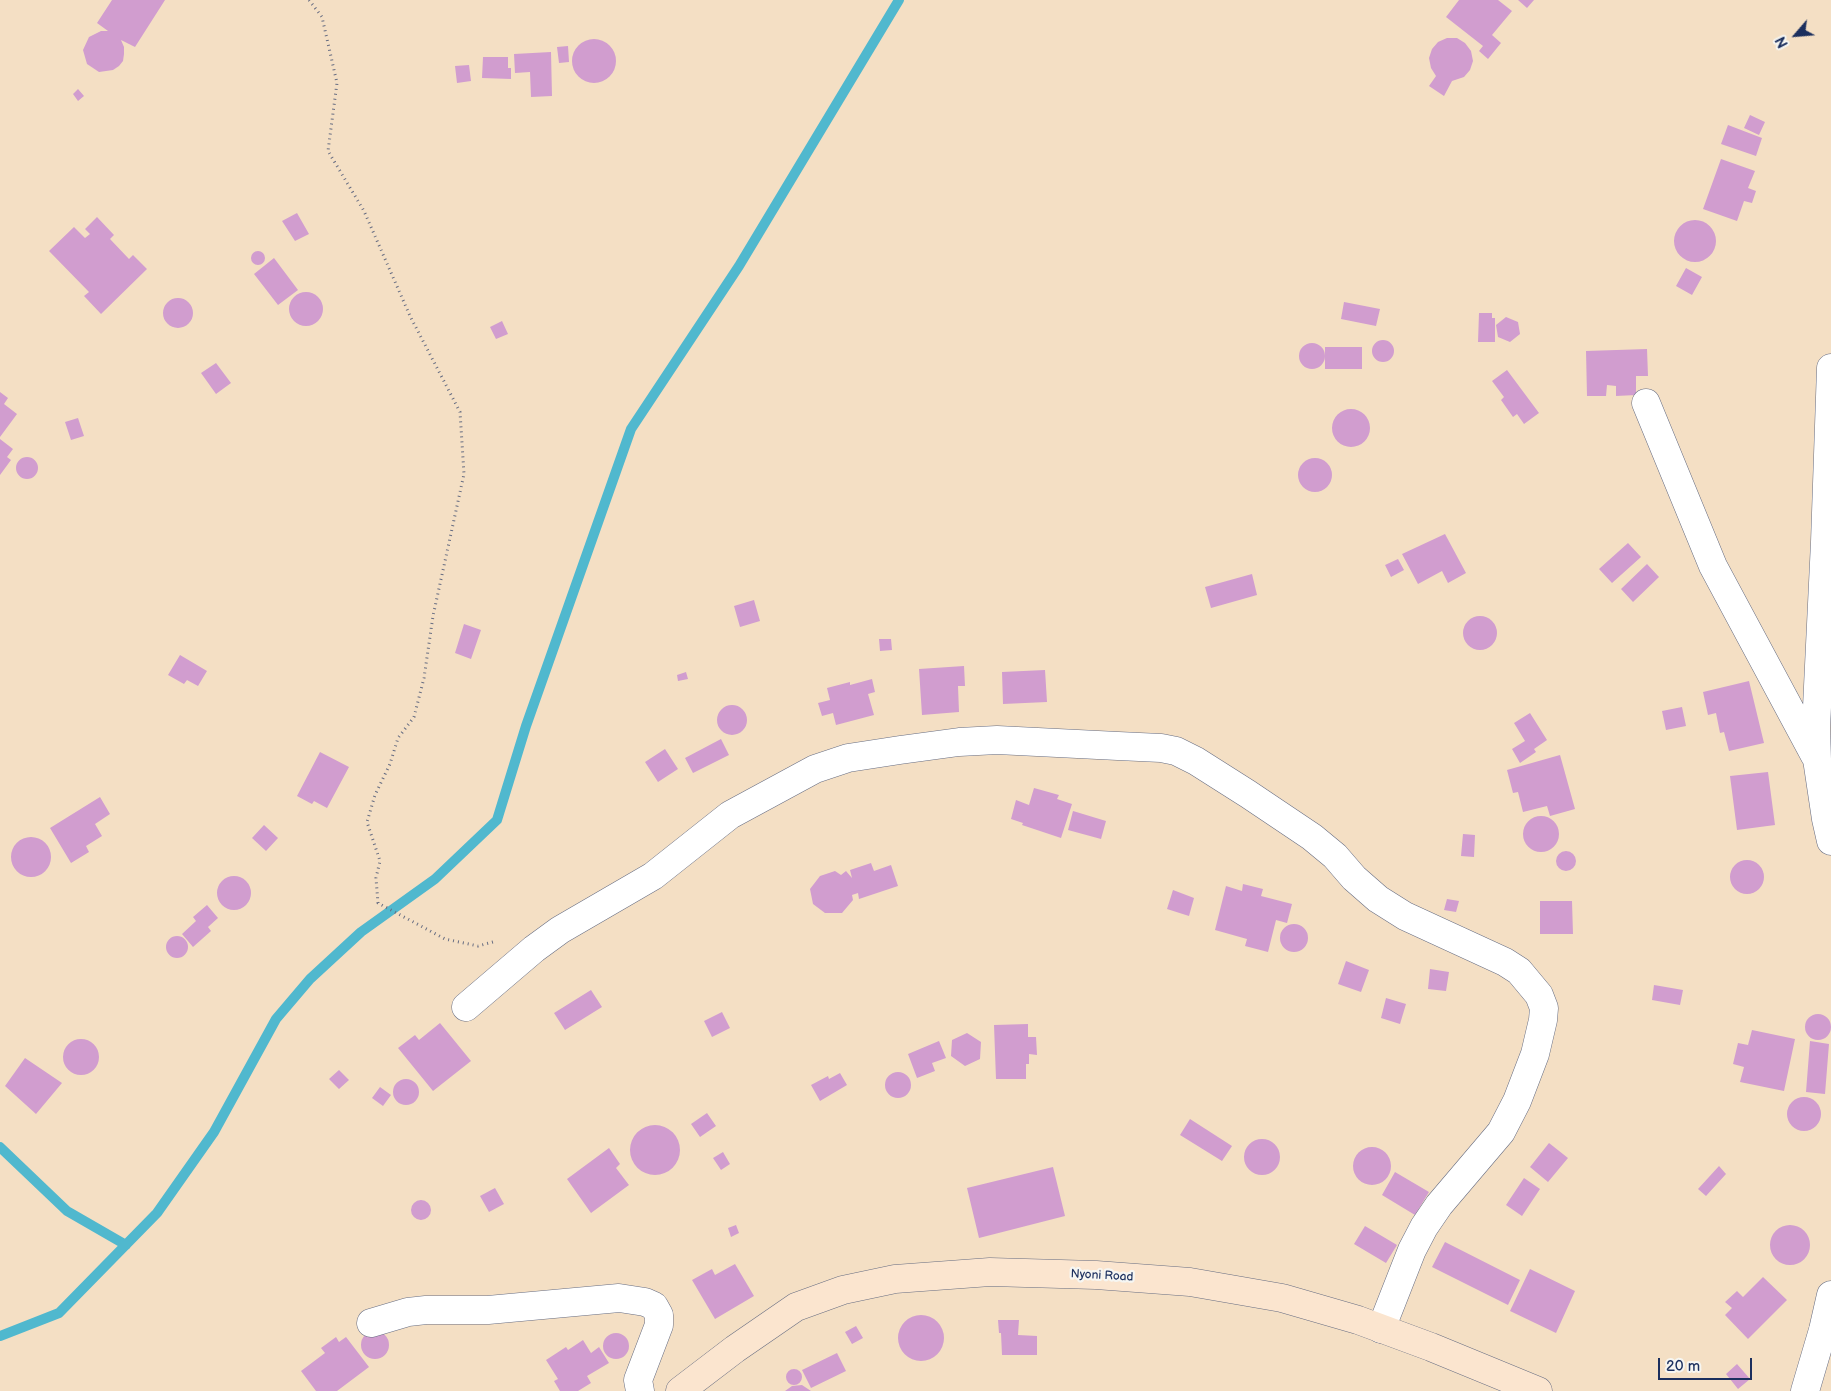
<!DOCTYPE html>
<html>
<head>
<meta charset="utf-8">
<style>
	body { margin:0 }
	#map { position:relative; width:1831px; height:1391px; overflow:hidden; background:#f4dfc4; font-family:"Balsamiq Sans",sans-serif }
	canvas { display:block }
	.north { position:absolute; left:1771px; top:10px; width:50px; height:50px; -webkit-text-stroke:4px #f6f6f2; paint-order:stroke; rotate:243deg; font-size:14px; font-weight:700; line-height:20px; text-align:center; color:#1b2f5e }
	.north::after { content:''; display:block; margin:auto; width:18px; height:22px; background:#1b2f5e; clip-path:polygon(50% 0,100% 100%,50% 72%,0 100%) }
	.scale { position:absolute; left:1658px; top:1358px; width:94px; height:22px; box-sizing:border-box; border:2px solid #1b2f5e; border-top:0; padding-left:6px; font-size:15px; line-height:18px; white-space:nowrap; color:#1b2f5e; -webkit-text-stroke:4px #f6f6f2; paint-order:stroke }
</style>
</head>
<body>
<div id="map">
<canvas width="1831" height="1391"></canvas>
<div class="north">N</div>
<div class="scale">20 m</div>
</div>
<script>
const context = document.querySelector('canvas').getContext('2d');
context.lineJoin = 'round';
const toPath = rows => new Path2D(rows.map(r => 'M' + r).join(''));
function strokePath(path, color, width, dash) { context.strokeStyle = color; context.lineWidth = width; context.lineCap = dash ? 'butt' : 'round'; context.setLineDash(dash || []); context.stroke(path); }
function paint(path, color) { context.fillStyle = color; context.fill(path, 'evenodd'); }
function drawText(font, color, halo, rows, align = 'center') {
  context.font = font + ' "Balsamiq Sans",sans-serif'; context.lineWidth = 4.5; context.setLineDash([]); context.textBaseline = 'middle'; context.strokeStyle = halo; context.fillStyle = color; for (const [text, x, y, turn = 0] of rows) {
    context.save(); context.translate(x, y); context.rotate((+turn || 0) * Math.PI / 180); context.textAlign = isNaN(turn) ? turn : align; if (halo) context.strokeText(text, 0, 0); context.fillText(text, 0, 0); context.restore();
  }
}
strokePath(toPath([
	[0,1147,67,1211,126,1245],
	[0,1336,59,1313,157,1213,214,1132,276,1019,310,979,361,932,435,879,497,820,526,726,631,429,739,266,899,0]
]), '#50b8ce', 10);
paint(toPath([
	[112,0,165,0,135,47,121,40,124,47,124,54,123,61,119,66,113,70,99,72,87,64,83,50,89,37,101,31,108,31,97,23],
	[1459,0,1498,0,1512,11,1492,35,1501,43,1488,59,1479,51,1483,46,1446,17],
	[1518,0,1534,0,1527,8],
	[1447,38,1457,38,1465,43,1471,51,1473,61,1470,70,1464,77,1452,81,1444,96,1429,86,1436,76,1431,68,1429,58,1432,49,1438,42],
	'572 61a22 22 0 1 1 44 0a22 22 0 1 1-44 0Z',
	[568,46,569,62,559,63,557,47],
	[551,52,552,96,531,97,530,72,515,73,514,54],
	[483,57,508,57,508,68,511,68,511,79,482,78],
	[469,65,471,81,457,83,455,66],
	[78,89,84,96,78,101,73,94],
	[1750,115,1765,122,1759,135,1744,128],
	[1728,125,1762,138,1756,156,1721,144],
	[1721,159,1755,171,1748,188,1756,191,1752,203,1744,201,1737,221,1703,209],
	[297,213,309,234,295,241,282,221],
	[97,217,114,235,110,239,129,259,133,255,147,269,101,314,84,296,89,292,49,251,74,227,85,238,90,234,85,229],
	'1674 241a21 21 0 1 1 42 0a21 21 0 1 1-42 0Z',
	'251 258a7 7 0 1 1 14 0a7 7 0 1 1-14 0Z',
	[274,258,298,290,278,305,254,274],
	[1686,268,1702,277,1692,295,1676,286],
	'289 309a17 17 0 1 1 34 0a17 17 0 1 1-34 0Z',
	'163 313a15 15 0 1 1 30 0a15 15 0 1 1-30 0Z',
	[1344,302,1380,309,1376,326,1341,319],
	[1479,313,1492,313,1492,318,1495,318,1495,342,1478,342],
	[1506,317,1518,322,1520,334,1510,342,1498,337,1496,325],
	[502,321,508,334,496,339,490,327],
	'1372 351a11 11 0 1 1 22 0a11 11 0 1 1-22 0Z',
	'1299 356a13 13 0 1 1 26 0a13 13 0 1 1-26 0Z',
	[1325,347,1362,347,1362,369,1325,369],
	[1647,349,1648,376,1636,376,1636,395,1616,396,1616,386,1607,385,1606,396,1587,396,1586,351],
	[216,363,231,383,216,394,201,373],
	[1507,370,1539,413,1524,424,1517,414,1513,417,1501,400,1504,397,1492,381],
	[0,392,8,398,4,404,17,414,0,437],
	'1332 428a19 19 0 1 1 38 0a19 19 0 1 1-38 0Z',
	[78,418,84,436,71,440,65,422],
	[0,439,13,449,7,457,11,460,0,475],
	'16 468a11 11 0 1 1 22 0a11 11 0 1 1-22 0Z',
	'1298 475a17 17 0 1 1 34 0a17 17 0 1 1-34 0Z',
	[1445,534,1466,573,1448,583,1442,571,1418,584,1402,554],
	[1628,543,1641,557,1612,583,1599,569],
	[1398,559,1404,570,1391,577,1385,565],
	[1647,564,1659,577,1633,602,1621,589],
	[1252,574,1257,595,1211,608,1205,587],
	[754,600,760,621,740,627,734,606],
	'1463 633a17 17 0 1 1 34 0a17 17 0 1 1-34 0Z',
	[464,624,481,630,471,659,455,653],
	[879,639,891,639,892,650,880,651],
	[180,655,207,671,198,686,187,680,184,684,168,675],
	[964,666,965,686,958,686,959,712,922,715,919,669],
	[1045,670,1047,702,1003,704,1002,672],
	[686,672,688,679,678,681,677,675],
	[872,679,875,692,868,694,874,715,836,725,833,713,822,716,818,703,830,700,827,688,850,682,850,685],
	[1749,681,1764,743,1729,751,1724,732,1720,733,1716,713,1708,715,1703,692],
	'717 720a15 15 0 1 1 30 0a15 15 0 1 1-30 0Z',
	[1682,707,1686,726,1666,730,1662,711],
	[1530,713,1547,740,1534,749,1536,752,1520,763,1512,749,1525,741,1514,723],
	[721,739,729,755,693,773,685,758],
	[665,749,678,769,658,782,645,762],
	[320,752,349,767,327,808,314,801,312,804,297,796],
	[1560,755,1575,809,1550,816,1547,806,1523,812,1518,792,1513,793,1507,770],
	[1768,772,1775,825,1737,830,1730,776],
	[1034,788,1059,795,1057,799,1072,804,1061,838,1022,825,1023,823,1011,819,1016,800,1029,805],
	[100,797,110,814,95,824,102,836,86,846,89,852,71,863,50,828],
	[1073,811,1106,821,1101,839,1068,830],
	'1523 834a18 18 0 1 1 36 0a18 18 0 1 1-36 0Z',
	[264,825,278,838,266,851,252,838],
	[1463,834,1475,835,1474,857,1461,856],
	'11 857a20 20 0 1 1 40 0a20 20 0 1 1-40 0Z',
	'1556 861a10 10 0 1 1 20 0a10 10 0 1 1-20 0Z',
	'1730 877a17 17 0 1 1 34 0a17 17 0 1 1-34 0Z',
	[871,863,874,871,891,865,898,886,859,899,858,893,852,895,853,900,842,913,825,913,813,904,810,889,820,876,835,871,841,875,846,871,852,878,850,870],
	'217 893a17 17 0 1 1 34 0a17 17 0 1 1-34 0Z',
	[1243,884,1263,889,1261,896,1292,904,1287,923,1276,920,1268,952,1245,946,1247,939,1215,930,1226,886,1242,891],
	[1173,890,1194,898,1189,916,1167,909],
	[1447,899,1459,901,1456,912,1444,910],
	[1540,901,1572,901,1573,934,1540,934],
	[207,905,218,918,208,927,211,931,193,947,182,934,196,921,193,917],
	'1280 938a14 14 0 1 1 28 0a14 14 0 1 1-28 0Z',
	'166 947a11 11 0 1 1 22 0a11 11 0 1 1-22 0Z',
	[1346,961,1369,970,1361,992,1338,984],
	[1430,969,1449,972,1446,991,1428,989],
	[1654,985,1683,990,1680,1005,1652,1000],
	[591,990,602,1007,565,1030,554,1013],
	[1386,998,1406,1004,1400,1024,1381,1018],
	[722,1012,730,1028,712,1037,704,1021],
	'1805 1027a13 13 0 1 1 26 0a13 13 0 1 1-26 0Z',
	[440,1023,471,1061,433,1091,398,1048,415,1035,419,1040],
	[1028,1024,1028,1037,1036,1037,1037,1055,1029,1054,1029,1064,1026,1064,1026,1079,996,1079,994,1025],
	[1752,1030,1795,1039,1784,1091,1740,1082,1744,1067,1733,1064,1738,1043,1748,1045],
	[967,1033,981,1042,980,1059,965,1066,951,1056,952,1040],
	'63 1057a18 18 0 1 1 36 0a18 18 0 1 1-36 0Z',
	[939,1041,946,1058,932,1063,935,1071,917,1078,908,1054],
	[1810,1041,1829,1044,1825,1094,1806,1092],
	[25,1058,62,1083,36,1114,5,1086],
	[339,1070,349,1080,339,1089,329,1079],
	'885 1085a13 13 0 1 1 26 0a13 13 0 1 1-26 0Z',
	[840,1073,847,1085,820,1101,811,1085,828,1076,829,1079],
	'393 1092a13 13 0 1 1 26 0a13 13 0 1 1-26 0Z',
	[380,1087,391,1095,383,1106,372,1098],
	'1787 1114a17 17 0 1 1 34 0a17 17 0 1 1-34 0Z',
	[707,1113,716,1126,700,1137,691,1124],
	[1190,1119,1232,1146,1222,1161,1180,1135],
	'630 1150a25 25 0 1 1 50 0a25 25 0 1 1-50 0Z',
	'1244 1157a18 18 0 1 1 36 0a18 18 0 1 1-36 0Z',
	[1549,1143,1568,1158,1548,1182,1530,1167],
	'1353 1166a19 19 0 1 1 38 0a19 19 0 1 1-38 0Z',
	[609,1148,620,1164,616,1168,629,1185,591,1213,567,1179],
	[723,1152,730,1164,721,1170,713,1158],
	[1719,1166,1726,1174,1706,1196,1698,1189],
	[1053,1167,1065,1216,979,1238,967,1188],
	[1395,1172,1429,1192,1415,1215,1382,1195],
	[1524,1178,1540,1189,1522,1216,1506,1205],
	[495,1188,504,1204,489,1212,480,1196],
	'411 1210a10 10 0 1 1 20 0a10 10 0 1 1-20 0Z',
	[736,1225,739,1233,731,1237,728,1228],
	'1770 1245a20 20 0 1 1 40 0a20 20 0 1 1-40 0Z',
	[1365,1226,1397,1245,1386,1263,1354,1244],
	[1445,1242,1520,1280,1508,1305,1432,1267],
	[735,1264,754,1296,715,1319,692,1280,712,1269,715,1275],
	[1530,1269,1575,1291,1556,1333,1510,1311],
	[1763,1277,1787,1300,1748,1339,1725,1315,1732,1308,1725,1302,1737,1291,1743,1297],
	'898 1338a23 23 0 1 1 46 0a23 23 0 1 1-46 0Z',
	[998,1320,1019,1320,1018,1335,1037,1336,1037,1355,1002,1355,1001,1333,999,1333],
	[856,1326,863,1338,852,1344,845,1332],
	'361 1345a14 14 0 1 1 28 0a14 14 0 1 1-28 0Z',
	'603 1346a13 13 0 1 1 26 0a13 13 0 1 1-26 0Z',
	[336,1337,339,1342,346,1337,369,1367,337,1391,316,1391,301,1371,325,1353,321,1348],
	[583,1340,591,1353,599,1347,609,1363,587,1376,591,1383,578,1391,560,1391,554,1381,558,1379,546,1360,566,1347,568,1350],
	[837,1353,846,1371,811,1388,802,1370],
	[1737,1364,1750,1379,1738,1389,1726,1374],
	'786 1377a8 8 0 1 1 16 0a8 8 0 1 1-16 0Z',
	[802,1385,811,1391,785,1391,792,1386]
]), '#d19dcf');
const street = toPath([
	[1831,368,1825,542,1816,728,1817,759,1826,819,1831,841],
	[1646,403,1713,566,1815,756],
	[466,1007,534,949,560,930,653,876,730,815,815,769,848,758,900,750,959,742,997,740,1118,746,1161,748,1176,751,1196,761,1248,794,1312,837,1335,856,1354,878,1378,899,1405,916,1505,962,1519,971,1539,995,1544,1008,1543,1020,1535,1054,1517,1101,1501,1132,1439,1205,1424,1227,1412,1250,1381,1329],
	[371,1323,408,1312,426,1310,488,1310,619,1298,645,1302,654,1306,659,1315,659,1325,638,1380,640,1391],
	[1805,1391,1823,1330,1831,1295]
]);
const secondary = toPath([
	[680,1391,735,1349,796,1307,843,1290,895,1279,990,1272,1096,1275,1190,1282,1282,1298,1358,1320,1431,1347,1538,1391]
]);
strokePath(street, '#676d82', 29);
strokePath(secondary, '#676d82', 29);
strokePath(toPath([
	[309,0,322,17,337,83,328,151,364,211,410,316,460,412,464,474,433,616,424,678,414,717,398,738,390,764,375,795,367,822,380,861,376,878,378,903,445,939,478,946,493,942]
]), '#676d82', 3, [1, 4]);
strokePath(street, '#fff', 28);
strokePath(secondary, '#fbe5cf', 28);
drawText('12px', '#1b2f5e', '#f6f6f2', [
	["Nyoni Road",1102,1276,3]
]);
</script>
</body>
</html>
